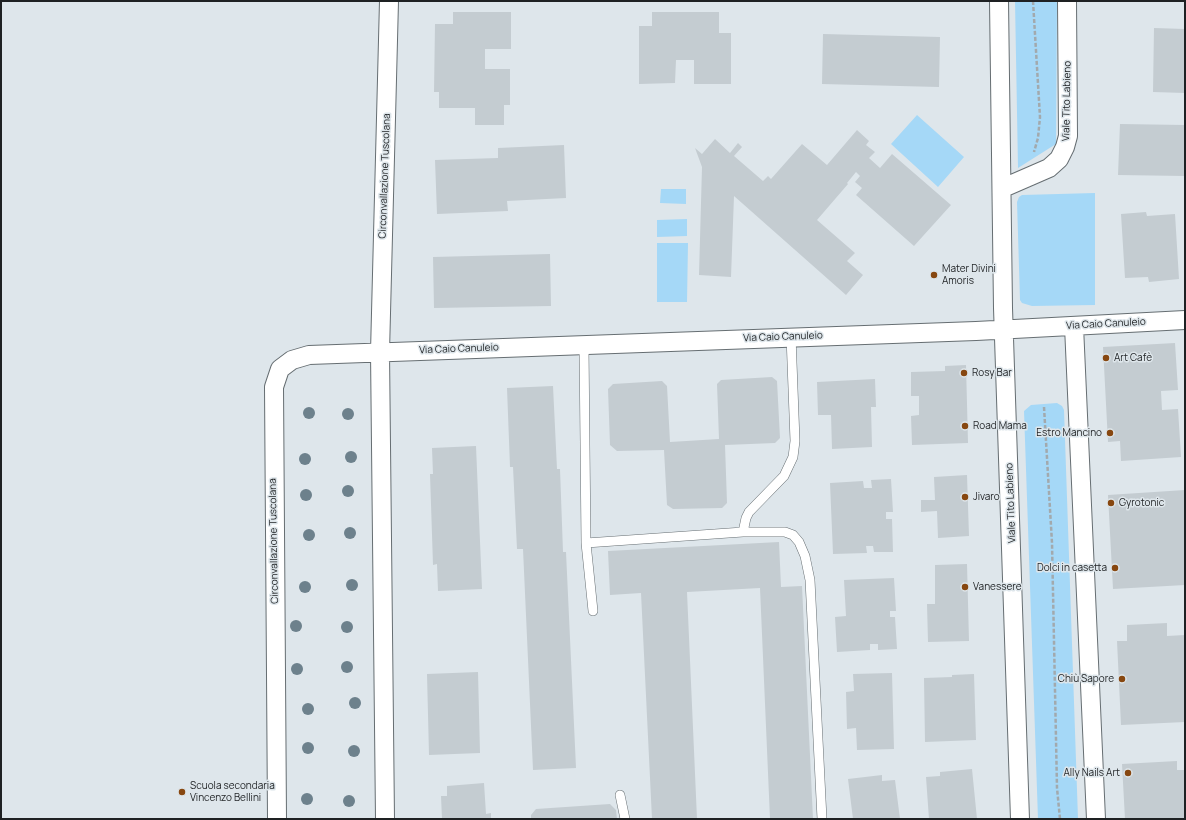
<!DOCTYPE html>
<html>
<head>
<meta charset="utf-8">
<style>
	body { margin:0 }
	#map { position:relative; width:1186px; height:820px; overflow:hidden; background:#dee6eb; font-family:Manrope,sans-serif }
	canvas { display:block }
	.frame { position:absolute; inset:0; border:2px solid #1e2123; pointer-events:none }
</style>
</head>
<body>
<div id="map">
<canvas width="1186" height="820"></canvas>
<div class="frame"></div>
</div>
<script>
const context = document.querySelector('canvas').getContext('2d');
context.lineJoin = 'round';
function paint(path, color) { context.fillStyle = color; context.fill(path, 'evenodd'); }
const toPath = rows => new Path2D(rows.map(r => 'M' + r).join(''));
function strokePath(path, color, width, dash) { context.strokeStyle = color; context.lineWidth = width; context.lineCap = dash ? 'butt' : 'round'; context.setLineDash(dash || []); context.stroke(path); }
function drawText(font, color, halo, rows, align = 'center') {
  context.font = font + ' Manrope,sans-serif'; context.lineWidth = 3; context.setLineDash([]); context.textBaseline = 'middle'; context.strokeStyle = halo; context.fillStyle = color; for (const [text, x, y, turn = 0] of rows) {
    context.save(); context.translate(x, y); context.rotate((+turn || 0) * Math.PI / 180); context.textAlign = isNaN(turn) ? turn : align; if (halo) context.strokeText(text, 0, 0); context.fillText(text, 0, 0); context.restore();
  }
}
paint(toPath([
	[1015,1,1056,1,1057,3,1056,144,1018,168],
	[917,115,964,157,938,187,891,144],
	[661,189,686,189,686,204,660,203],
	[1095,193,1095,305,1032,306,1022,303,1020,300,1017,202,1019,197,1022,195],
	[687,219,687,236,657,237,657,220],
	[657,243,688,243,687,302,657,302],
	[1057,403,1062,406,1064,410,1078,819,1038,819,1024,411,1031,405]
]), '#a5d8f7');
paint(toPath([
	[453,12,511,12,511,49,485,49,485,69,510,69,510,105,504,105,504,125,475,125,475,108,439,108,439,92,434,92,435,24,453,24],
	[652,12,719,12,719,33,731,33,731,84,694,84,694,60,676,60,675,83,639,84,639,26,652,26],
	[1154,28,1185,29,1185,93,1153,92],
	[823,34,940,37,939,87,822,84],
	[1120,124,1185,125,1185,176,1118,175],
	[857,130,869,141,866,145,875,152,869,158,880,168,892,154,951,205,914,246,856,195,862,188,855,182,860,176,856,172,847,183,848,184,817,220,855,253,847,261,863,275,846,295,734,196,731,277,699,275,702,167,695,148,702,154,715,139,730,153,738,143,742,147,734,156,763,181,768,176,771,179,802,144,827,165],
	[564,145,566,198,507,201,508,211,437,214,435,160,498,158,498,148],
	[1146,212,1147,216,1175,214,1179,279,1149,282,1148,277,1125,278,1121,214],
	[550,254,551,306,434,308,433,257],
	[1175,343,1178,390,1161,391,1162,410,1178,409,1181,457,1121,461,1120,441,1108,442,1103,347],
	[966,365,968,443,912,445,911,416,919,415,919,396,911,396,911,372,945,371,945,366],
	[772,377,777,381,780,438,775,443,725,445,727,503,722,508,673,509,667,505,664,450,617,451,610,445,608,389,613,384,662,381,667,386,670,442,719,439,717,384,721,380],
	[875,379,876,407,871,407,872,447,832,449,831,415,818,415,817,382],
	[553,386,557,469,560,469,563,552,566,552,576,768,533,770,523,549,517,549,513,467,510,467,507,388],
	[476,446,482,589,438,591,437,564,433,565,430,474,433,474,432,448],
	[967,475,969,536,938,538,937,511,921,512,921,500,935,500,934,477],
	[891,479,893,512,886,512,886,519,892,519,893,552,874,552,873,546,866,546,867,553,833,554,830,483,863,481,864,488,872,488,871,480],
	[1185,490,1185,585,1113,589,1108,495],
	[779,542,781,587,802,586,813,819,770,819,760,588,687,592,697,819,652,819,641,593,610,595,608,551],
	[967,564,969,641,928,642,927,604,935,604,935,565],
	[894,578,896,611,890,611,890,617,895,617,897,649,878,650,878,644,870,644,870,650,837,652,835,617,846,616,844,580],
	[1167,623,1167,636,1185,635,1185,722,1121,725,1117,641,1127,641,1127,625],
	[478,672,480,753,429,755,427,674],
	[892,673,894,749,857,750,856,728,847,729,846,692,854,691,853,674],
	[974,674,976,740,925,742,924,678,952,677,952,675],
	[1177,761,1177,770,1185,770,1185,819,1125,819,1122,764],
	[972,769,977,819,929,819,926,777,940,776,940,772],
	[882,775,882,781,895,780,900,819,853,819,848,779],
	[484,783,486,814,491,813,491,819,442,819,441,796,447,796,447,786],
	[610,804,616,810,617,819,531,819,531,815,536,809]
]), '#c4ccd1');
const lane = toPath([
	[584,346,586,543,593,611],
	[743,532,785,532,793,535,799,542,805,556,810,580,822,819],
	[586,543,743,532,746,518,749,512,784,476,793,457,795,441,791,336],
	[620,795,625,819]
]);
const street = toPath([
	[999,1,1003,308,1020,819],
	[1003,188,1049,168,1059,159,1065,147,1068,136,1067,1],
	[1074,326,1096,819],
	[277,819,274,387,280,369,292,360,309,355,976,331,1185,320],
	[385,819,380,352,389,1]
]);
strokePath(lane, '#666e72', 10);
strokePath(street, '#666e72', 20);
strokePath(toPath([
	[1033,1,1040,117,1038,138,1034,152],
	[1044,407,1052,543,1057,788,1060,819]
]), '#a2a9ad', 2.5, [4, 2]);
strokePath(lane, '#fff', 9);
strokePath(street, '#fff', 18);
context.fillStyle = '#6d818c';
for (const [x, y] of [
	[309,413],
	[348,414],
	[351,457],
	[305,459],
	[348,491],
	[306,495],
	[350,533],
	[309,535],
	[352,585],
	[305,587],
	[296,626],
	[347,627],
	[347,667],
	[297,669],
	[355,703],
	[308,709],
	[308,748],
	[354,751],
	[307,799],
	[349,801]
]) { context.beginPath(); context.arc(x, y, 6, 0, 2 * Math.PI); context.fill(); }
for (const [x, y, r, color] of [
	[934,275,4,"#874710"],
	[1106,358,4,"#874710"],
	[964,373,4,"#874710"],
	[965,426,4,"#874710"],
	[1110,433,4,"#874710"],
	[965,497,4,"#874710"],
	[1111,503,4,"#874710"],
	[1115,568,4,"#874710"],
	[965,587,4,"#874710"],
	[1122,679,4,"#874710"],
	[1128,773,4,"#874710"],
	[182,792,4,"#874710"]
]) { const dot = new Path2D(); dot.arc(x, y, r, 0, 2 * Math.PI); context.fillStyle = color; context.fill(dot); strokePath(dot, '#dee6eb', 1.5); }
drawText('10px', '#1e2123', '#dee6eb', [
	["Viale Tito Labieno",1067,101,-89],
	["Circonvallazione Tuscolana",385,176,-88],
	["Via Caio Canuleio",1106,324,-3],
	["Via Caio Canuleio",783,337,-2],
	["Via Caio Canuleio",459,349,-2],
	["Viale Tito Labieno",1011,503,-92],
	["Circonvallazione Tuscolana",274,541,-91]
]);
drawText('10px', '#1e2123', '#dee6eb', [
	["Mater Divini",942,269],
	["Amoris",942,281],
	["Art Cafè",1114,358],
	["Rosy Bar",972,373],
	["Road Mama",973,426],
	["Estro Mancino",1102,433,"right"],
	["Jivaro",973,497],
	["Gyrotonic",1119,503],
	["Dolci in casetta",1107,568,"right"],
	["Vanessere",973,587],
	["Chiù Sapore",1114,679,"right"],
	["Ally Nails Art",1120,773,"right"],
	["Scuola secondaria",190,786],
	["Vincenzo Bellini",190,798]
], 'left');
</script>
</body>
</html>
